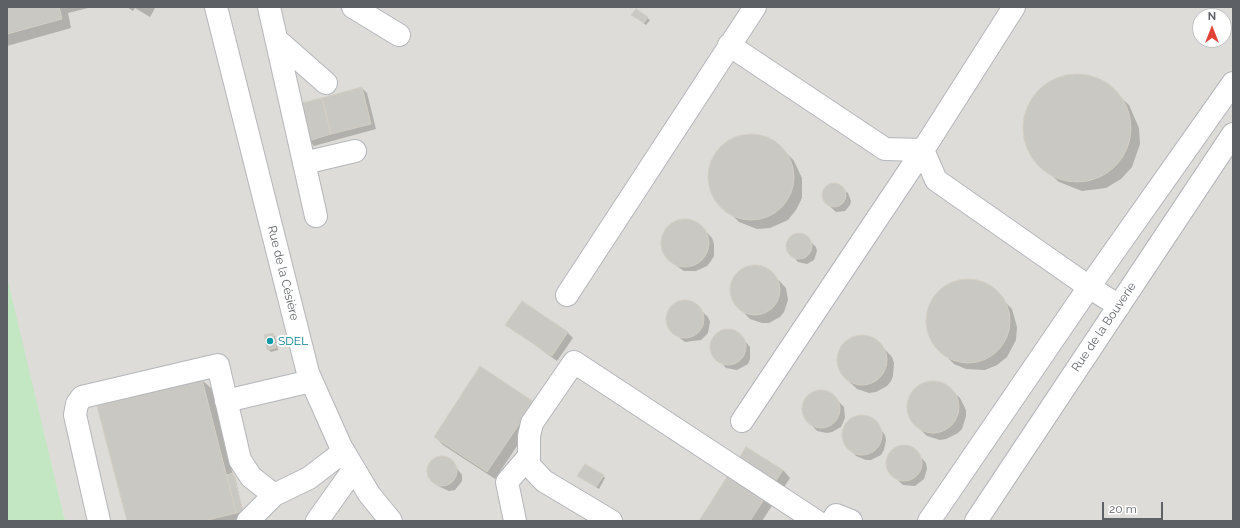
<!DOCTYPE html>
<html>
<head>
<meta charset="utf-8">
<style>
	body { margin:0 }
	#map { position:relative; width:1240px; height:528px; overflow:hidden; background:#efede6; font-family:Raleway,sans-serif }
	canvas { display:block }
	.frame { position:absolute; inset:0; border:8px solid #5d6166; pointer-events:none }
	.north { position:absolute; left:1192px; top:8px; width:40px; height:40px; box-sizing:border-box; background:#fff; border:1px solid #bec0c2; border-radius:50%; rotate:0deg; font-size:11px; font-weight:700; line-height:16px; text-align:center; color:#5d6166 }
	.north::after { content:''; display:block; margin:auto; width:14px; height:18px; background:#e44437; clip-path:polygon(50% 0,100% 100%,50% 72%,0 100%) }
	.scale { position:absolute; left:1102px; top:502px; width:61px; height:18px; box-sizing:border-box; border:2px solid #5d6166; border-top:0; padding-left:5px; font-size:12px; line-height:14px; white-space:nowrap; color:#5d6166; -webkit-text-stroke:3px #fff; paint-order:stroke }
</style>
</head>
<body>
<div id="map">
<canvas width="1240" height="528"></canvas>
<div class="frame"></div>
<div class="north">N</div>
<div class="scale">20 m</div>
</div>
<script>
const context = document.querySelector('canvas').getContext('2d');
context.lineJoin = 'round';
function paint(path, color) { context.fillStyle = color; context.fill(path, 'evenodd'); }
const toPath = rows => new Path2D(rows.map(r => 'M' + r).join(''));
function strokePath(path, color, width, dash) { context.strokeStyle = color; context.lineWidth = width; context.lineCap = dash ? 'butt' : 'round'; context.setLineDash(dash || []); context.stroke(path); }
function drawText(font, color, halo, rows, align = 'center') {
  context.font = font + ' Raleway,sans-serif'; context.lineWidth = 4; context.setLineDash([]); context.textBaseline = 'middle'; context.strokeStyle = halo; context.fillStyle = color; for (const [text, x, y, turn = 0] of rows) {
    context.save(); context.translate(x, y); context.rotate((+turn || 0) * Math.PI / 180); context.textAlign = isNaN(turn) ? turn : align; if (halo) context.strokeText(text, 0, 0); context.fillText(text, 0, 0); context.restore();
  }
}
paint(toPath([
	[7,7,1233,7,1233,521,65,521,34,393,7,400],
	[1200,16,1224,16,1224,40,1200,40]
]), '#dedcd8');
paint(toPath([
	[7,277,65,521,7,521]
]), '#c3e6c3');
paint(toPath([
	[7,7,92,7,68,13,71,28,7,46],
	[127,7,154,7,155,8,150,17,135,8,133,11],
	[635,17,647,18,650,20,646,25],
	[1083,75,1106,84,1129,105,1139,128,1140,144,1132,167,1121,179,1106,188,1082,191,1059,182,1036,161,1028,147,1025,122,1029,106,1044,87,1067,76],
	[362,88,367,93,376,129,314,146,309,140],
	[755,135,774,142,784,150,794,161,802,178,802,198,796,210,788,220,770,228,757,229,739,222,715,198,710,185,709,172,716,154,725,144,743,136],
	[835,184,848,193,851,201,850,205,845,211,836,212,824,201,822,193,827,186],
	[686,219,698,223,712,238,714,244,714,256,711,261,707,266,696,271,684,271,674,264,668,259,663,248,663,236,666,230,675,222],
	[795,235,804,235,816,247,817,251,814,260,807,264,798,262,787,249,788,241],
	[751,266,757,266,769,270,786,288,788,300,784,312,780,317,769,323,762,323,750,319,733,301,731,289,732,283,739,272],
	[966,280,979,281,990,287,1012,309,1017,327,1016,340,1007,357,997,365,985,370,966,369,954,364,932,342,927,323,928,311,933,299,947,286],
	[691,301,708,317,710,322,708,333,701,340,685,342,671,331,667,321,669,311,676,303],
	[507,325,568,333,573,338,557,361],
	[725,330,737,332,750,347,750,359,748,364,737,370,726,368,712,353,711,347,715,336],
	[272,334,275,336,278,350,271,352,268,349],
	[857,337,869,337,875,339,892,357,894,363,893,376,891,381,887,386,876,392,869,393,857,389,844,377,838,365,838,359,841,347,845,343],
	[202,380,212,389,233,475,235,477,245,521,128,521],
	[928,382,934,382,947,386,960,398,966,410,966,416,962,429,958,433,946,439,940,440,927,436,914,423,908,411,908,405,912,393,916,388],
	[816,391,826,391,831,394,844,407,845,418,841,427,832,432,827,433,817,431,804,417,804,402],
	[541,410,495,479,443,445,435,437],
	[857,417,868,418,873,420,885,435,886,440,884,450,881,455,871,460,866,460,856,456,844,442,843,437,845,426],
	[902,446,913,448,926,463,927,469,924,479,915,486,903,485,889,472,887,466,888,455,897,448],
	[441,457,450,459,462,475,462,481,455,490,449,491,438,486,432,481,428,471,432,460],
	[783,470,790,478,762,521,700,521],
	[603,476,605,478,599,489,581,478]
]), '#0003');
const building = toPath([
	[7,7,59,7,62,19,7,34,7,7],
	[636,9,648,17,644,23,631,15,636,9],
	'1023 128a54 54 0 1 1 108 0a54 54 0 1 1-108 0Z',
	[362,87,371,124,331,134,322,98,362,87],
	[322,98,331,134,308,141,298,104,322,98],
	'708 177a43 43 0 1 1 86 0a43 43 0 1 1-86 0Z',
	'822 195a12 12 0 1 1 24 0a12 12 0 1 1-24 0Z',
	'661 243a24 24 0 1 1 48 0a24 24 0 1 1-48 0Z',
	'786 246a13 13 0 1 1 26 0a13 13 0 1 1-26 0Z',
	'730 290a25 25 0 1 1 50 0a25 25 0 1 1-50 0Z',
	'926 321a42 42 0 1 1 84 0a42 42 0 1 1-84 0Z',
	'666 319a19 19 0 1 1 38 0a19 19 0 1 1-38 0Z',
	[522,301,568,332,552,356,505,325,522,301],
	'710 347a18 18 0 1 1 36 0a18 18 0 1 1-36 0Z',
	[273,333,276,348,267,350,264,335,273,333],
	'837 360a25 25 0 1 1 50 0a25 25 0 1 1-50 0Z',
	[480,366,534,402,487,472,434,437,480,366],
	[202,379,236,513,204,521,127,521,97,406,202,379],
	'907 407a26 26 0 1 1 52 0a26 26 0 1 1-52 0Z',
	'802 409a19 19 0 1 1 38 0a19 19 0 1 1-38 0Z',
	'842 435a20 20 0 1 1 40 0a20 20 0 1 1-40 0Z',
	'886 463a18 18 0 1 1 36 0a18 18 0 1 1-36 0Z',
	[746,447,783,470,750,521,699,521,746,447],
	'427 471a15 15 0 1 1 30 0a15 15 0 1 1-30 0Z',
	[585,464,604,475,596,487,577,476,585,464],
	[233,473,243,511,236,513,227,475,233,473]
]);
paint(building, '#cac8c3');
strokePath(building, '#d4cfc4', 1);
const minor = toPath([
	[216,7,308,373,341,447,369,494,391,521],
	[269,7,316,216],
	[353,7,399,35],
	[277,40,326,83],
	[729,45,885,149,923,150,936,180,1089,287,1119,306],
	[304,163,355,151],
	[567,295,755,7],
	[226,401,311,381],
	[742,421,923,150,1014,7],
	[274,495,309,478,343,452],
	[99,521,75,415,77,404,82,397,218,365,240,460,251,477,274,495,248,521],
	[317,521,354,469],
	[515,521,507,482,529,456],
	[611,521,544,481,529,465,529,436,532,423,574,362,816,521],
	[832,521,836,515,851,521],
	[929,521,1089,287,1233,83],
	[976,521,1233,134]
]);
strokePath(minor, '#b3b6ba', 24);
strokePath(minor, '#fff', 22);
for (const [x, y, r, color] of [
	[270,341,4,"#0f9aa8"]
]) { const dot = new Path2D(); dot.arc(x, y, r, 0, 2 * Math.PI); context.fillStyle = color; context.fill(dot); strokePath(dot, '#fff', 1.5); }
drawText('12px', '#5d6166', '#fff', [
	["Rue de la Césière",283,273,76],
	["Rue de la Bouverie",1104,327,-56]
]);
drawText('12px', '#0d838f', '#fff', [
	["SDEL",278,341]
], 'left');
</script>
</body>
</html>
